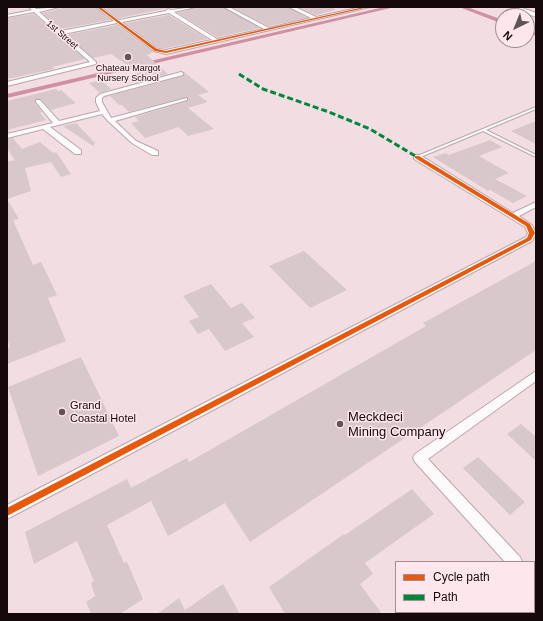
<!DOCTYPE html>
<html>
<head>
<meta charset="utf-8">
<style>
	body { margin:0 }
	#map { position:relative; width:543px; height:621px; overflow:hidden; background:#f2dde2; font-family:Helvetica,sans-serif }
	canvas { display:block }
	.frame { position:absolute; inset:0; border:8px solid #15090c; pointer-events:none }
	.legend { position:absolute; left:395px; top:561px; width:140px; height:52px; box-sizing:border-box; background:#fde7ec; border:1px solid #a08e92; margin:0; padding:5px 7px; list-style:none; font-size:12px; color:#15090c }
	.legend li { display:flex; align-items:center; gap:8px; height:20px }
	.legend b { width:20px; border:1px solid #a08e92 }
	.north { position:absolute; left:495px; top:8px; width:40px; height:40px; box-sizing:border-box; background:#fde7ec; border:1px solid #a08e92; border-radius:50%; rotate:223deg; font-size:11px; font-weight:700; line-height:16px; text-align:center; color:#15090c }
	.north::after { content:''; display:block; margin:auto; width:14px; height:18px; background:#625357; clip-path:polygon(50% 0,100% 100%,50% 72%,0 100%) }
</style>
</head>
<body>
<div id="map">
<canvas width="543" height="621"></canvas>
<div class="frame"></div>
<ul class="legend">
<li><b style="height:5px;background:#e8590c"></b>Cycle path</li>
<li><b style="height:5px;background:#00873e"></b>Path</li>
</ul>
<div class="north">N</div>
</div>
<script>
const context = document.querySelector('canvas').getContext('2d');
context.lineJoin = 'round';
const toPath = rows => new Path2D(rows.map(r => 'M' + r).join(''));
function paint(path, color) { context.fillStyle = color; context.fill(path, 'evenodd'); }
function strokePath(path, color, width, dash) { context.strokeStyle = color; context.lineWidth = width; context.lineCap = dash ? 'butt' : 'round'; context.setLineDash(dash || []); context.stroke(path); }
function drawText(font, color, halo, rows, align = 'center') {
  context.font = font + ' Helvetica,sans-serif'; context.lineWidth = 3; context.setLineDash([]); context.textBaseline = 'middle'; context.strokeStyle = halo; context.fillStyle = color; for (const [text, x, y, turn = 0] of rows) {
    context.save(); context.translate(x, y); context.rotate((+turn || 0) * Math.PI / 180); context.textAlign = isNaN(turn) ? turn : align; if (halo) context.strokeText(text, 0, 0); context.fillText(text, 0, 0); context.restore();
  }
}
paint(toPath([
	[384,7,395,7,7,98,7,94,384,7],
	[459,7,467,7,503,20,503,24,459,7],
	[527,29,536,32,536,36,527,33,527,29]
]), '#cf91a2');
paint(toPath([
	[67,7,95,7,110,20,61,29,42,13],
	[104,7,183,7,168,8,119,18],
	[196,7,223,7,260,28,217,37,178,13],
	[232,7,288,7,307,18,269,26],
	[298,7,334,7,335,10,316,15],
	[34,14,85,59,52,67,54,69,7,79,7,18],
	[169,15,208,39,166,48,159,48,126,23],
	[117,25,153,52,147,55,168,74,138,82,132,77,136,76,134,74,138,73,111,54,93,58,67,35],
	[184,72,209,92,198,95,208,102,188,108,214,129,188,136,179,127,145,138,131,123,139,121,135,117,187,101,188,97,129,112,122,105,119,105,110,96,105,98,105,97,183,76],
	[101,80,111,89,100,93,89,83],
	[56,89,58,91,61,90,76,103,51,110,41,99,35,99,35,103,42,112,40,113,46,120,7,130,9,132,7,132,7,101],
	[536,121,536,144,511,131],
	[76,123,95,143,93,146,63,126],
	[13,138,22,149,40,142,53,153,56,152,71,174,61,177,51,162,25,168,31,191,7,199,19,219,13,220,33,265,41,262,57,295,48,298,66,341,7,364,7,348,10,347,7,339,7,162,15,160,7,149,7,139],
	[490,140,502,147,479,156,509,173,495,179,527,196,513,203,490,190,488,191,433,157,445,153,449,155],
	[304,251,347,290,310,308,269,266],
	[536,261,536,350,250,542,225,503,168,536,151,501,107,525,124,563,127,562,143,599,120,614,91,614,86,602,95,596,91,583,94,581,77,541,34,564,25,532,127,479,131,488,187,458,189,462,426,326,423,323],
	[211,284,231,308,242,303,255,318,242,323,254,337,225,351,209,329,198,334,189,321,199,317,183,296],
	[81,357,119,436,38,476,8,387],
	[521,424,536,437,536,461,507,434],
	[478,457,525,502,510,515,463,468],
	[412,489,434,514,365,563,373,574,360,584,382,614,285,614,269,587,344,534,345,535],
	[223,584,240,614,157,614,179,598,185,610]
]), '#d8c8cb');
const service = toPath([
	[536,107,536,109,486,130,536,155,536,157,483,131,418,158,415,157,536,107]
]);
const minor = toPath([
	[29,7,34,7,36,9,59,7,39,12,61,31,114,21,96,7,101,7,119,20,166,11,168,9,171,10,195,7,174,12,217,39,264,29,224,7,229,7,269,28,311,18,289,7,295,7,316,17,362,7,370,7,166,54,154,51,117,23,64,34,96,62,96,64,7,86,7,82,90,62,34,12,7,17,7,15,32,10,29,7],
	[169,13,212,40,166,50,158,49,122,22,169,13],
	[181,72,183,73,183,75,104,96,102,98,102,102,111,118,187,98,187,100,115,121,136,141,158,151,158,155,152,155,132,143,108,121,102,114,50,127,81,150,81,154,75,154,43,129,7,138,7,134,53,123,36,102,36,100,40,100,59,121,100,111,96,102,96,98,100,94,181,72],
	[414,155,420,155,513,213,536,202,536,207,519,216,532,225,536,234,532,241,7,519,7,505,526,237,528,233,525,227,414,159,414,155],
	[536,371,536,381,428,459,520,557,522,562,505,562,415,462,413,458,415,454,536,371],
	[534,576,536,576,536,593,534,592,534,576]
]);
const secondary = toPath([
	[510,7,519,7,536,13,536,17,510,7]
]);
strokePath(service, '#b8a8ac', 2);
strokePath(minor, '#b8a8ac', 2);
strokePath(secondary, '#b8a8ac', 2);
paint(service, '#fdfafb');
paint(minor, '#fdfafb');
paint(secondary, '#fdfafb');
strokePath(toPath([
	[239,74,263,89,329,112,370,129,417,157]
]), '#00873e', 3, [6, 3]);
paint(toPath([
	[97,7,100,7,157,49,166,51,364,7,369,7,166,53,155,51,97,7],
	[415,156,419,156,530,224,535,233,531,240,7,516,7,508,527,238,529,233,526,226,415,158,415,156]
]), '#e8590c');
for (const [x, y, r, color] of [
	[128,57,4,"#625357"],
	[62,412,4,"#625357"],
	[340,424,4,"#625357"]
]) { const dot = new Path2D(); dot.arc(x, y, r, 0, 2 * Math.PI); context.fillStyle = color; context.fill(dot); strokePath(dot, '#fde7ec', 1.5); }
drawText('9px', '#15090c', '#fde7ec', [
	["1st Street",62,35,41]
]);
drawText('9px', '#15090c', '#fde7ec', [
	["Chateau Margot",128,69],
	["Nursery School",128,79]
]);
drawText('11px', '#15090c', '#fde7ec', [
	["Grand",70,406],
	["Coastal Hotel",70,419]
], 'left');
drawText('13px', '#15090c', '#fde7ec', [
	["Meckdeci",348,417],
	["Mining Company",348,432]
], 'left');
</script>
</body>
</html>
